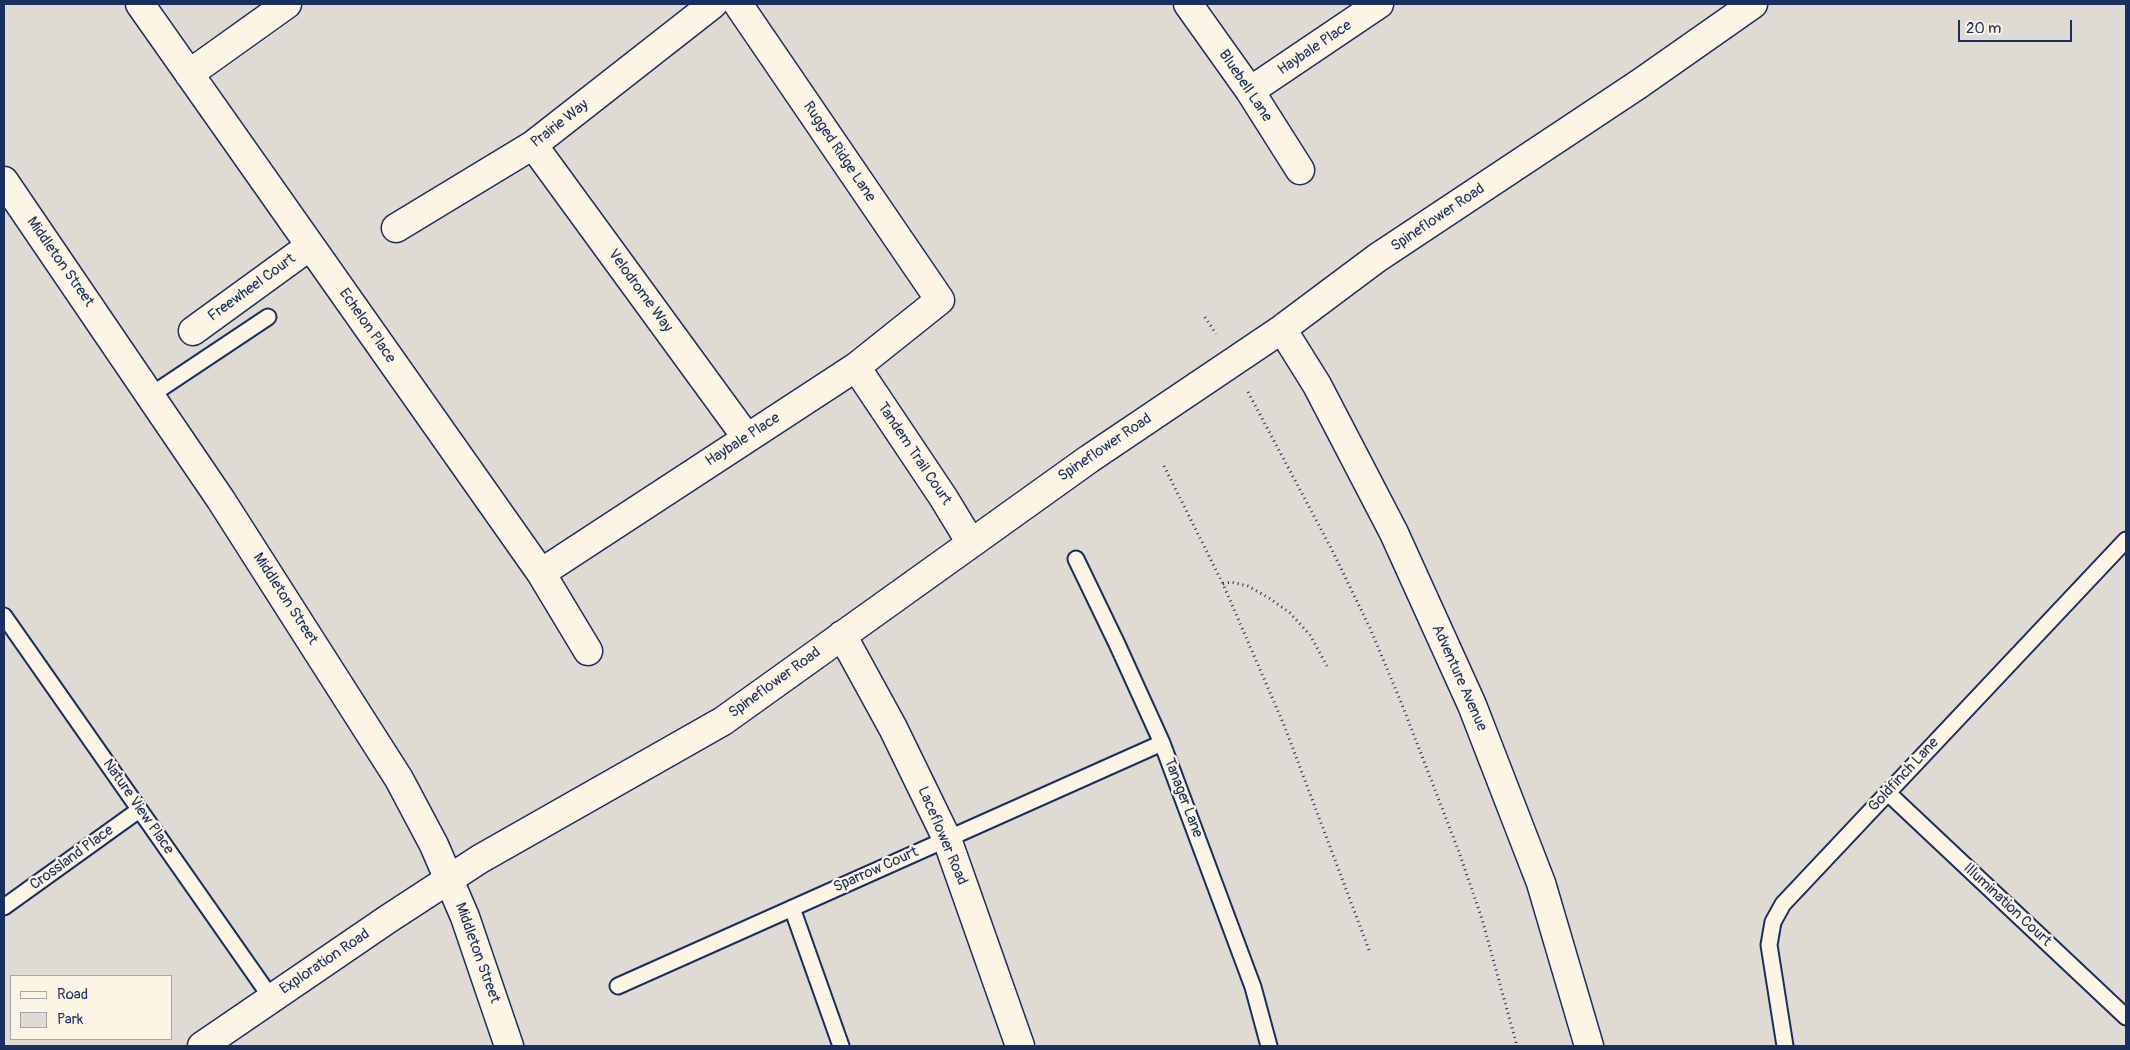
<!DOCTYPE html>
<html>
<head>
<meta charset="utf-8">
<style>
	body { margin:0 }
	#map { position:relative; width:2130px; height:1050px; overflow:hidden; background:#fcf5e5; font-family:Pangolin,sans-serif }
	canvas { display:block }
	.frame { position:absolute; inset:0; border:5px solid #1b2f5e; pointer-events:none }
	.legend { position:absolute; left:10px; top:975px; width:162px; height:65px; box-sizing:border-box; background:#fcf5e5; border:1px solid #a2a6af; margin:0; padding:6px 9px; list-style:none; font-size:15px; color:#1b2f5e }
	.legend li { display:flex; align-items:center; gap:10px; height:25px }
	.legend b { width:25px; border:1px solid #a2a6af }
	.scale { position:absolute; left:1958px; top:20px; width:114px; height:22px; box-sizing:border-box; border:2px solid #1b2f5e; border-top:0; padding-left:6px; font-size:15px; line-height:18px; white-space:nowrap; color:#1b2f5e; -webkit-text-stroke:4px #fcf5e5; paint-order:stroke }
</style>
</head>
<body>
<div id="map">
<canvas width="2130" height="1050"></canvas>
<div class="frame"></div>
<ul class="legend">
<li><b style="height:6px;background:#fcf5e5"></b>Road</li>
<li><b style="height:14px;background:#dfdbd4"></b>Park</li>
</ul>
<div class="scale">20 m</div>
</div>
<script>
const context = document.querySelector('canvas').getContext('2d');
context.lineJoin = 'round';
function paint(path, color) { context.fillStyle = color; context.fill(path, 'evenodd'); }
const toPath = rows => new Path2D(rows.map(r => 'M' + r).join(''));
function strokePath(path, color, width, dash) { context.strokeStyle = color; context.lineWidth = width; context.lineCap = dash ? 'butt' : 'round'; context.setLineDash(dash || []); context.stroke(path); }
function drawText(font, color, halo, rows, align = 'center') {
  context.font = font + ' Pangolin,sans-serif'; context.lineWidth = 4.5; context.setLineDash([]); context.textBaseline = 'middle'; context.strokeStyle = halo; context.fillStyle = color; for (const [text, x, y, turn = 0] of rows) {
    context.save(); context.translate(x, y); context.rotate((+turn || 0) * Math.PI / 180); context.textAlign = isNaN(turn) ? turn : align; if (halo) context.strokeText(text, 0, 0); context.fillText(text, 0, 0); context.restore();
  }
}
paint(toPath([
	[4,4,2126,4,2126,1046,4,1046],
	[11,976,171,976,171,1039,11,1039]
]), '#dfdbd4');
const service = toPath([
	[151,395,268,317],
	[1076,559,1117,644,1162,743,1253,987,1269,1046],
	[4,616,272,999],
	[1888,793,2126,1017],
	[4,907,139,810],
	[792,908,841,1046],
	[618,986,1162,743],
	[1785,1046,1769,945,1773,922,1783,904,2126,540]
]);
const minor = toPath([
	[140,4,541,573,588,651],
	[1188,4,1250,91,1300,170],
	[189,74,287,4],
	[1250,91,1379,4],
	[533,145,747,438],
	[396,228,533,145,713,4],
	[1282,329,1317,385,1394,533,1472,705,1541,883,1589,1046],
	[193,331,310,246],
	[856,367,943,497,971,543],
	[541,573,856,367,940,300,738,4],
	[842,635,893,728,947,839,1020,1046],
	[202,1046,388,919,480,859,723,721,1089,459,1282,329,1377,258,1639,84,1753,4]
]);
const tertiary = toPath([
	[4,181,221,500,399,779,434,845,465,917,509,1046]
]);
strokePath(service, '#1b2f5e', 19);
strokePath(minor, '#1b2f5e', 31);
strokePath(tertiary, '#1b2f5e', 31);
strokePath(toPath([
	[1205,317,1216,334],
	[1248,392,1331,548,1370,628,1403,707,1459,852,1482,919,1517,1046],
	[1164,466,1223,584,1284,725,1369,950],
	[1223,584,1231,582,1248,586,1269,598,1290,613,1310,635,1327,666]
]), '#1b2f5e', 3, [1, 4]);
strokePath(service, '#fcf5e5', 15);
strokePath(minor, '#fcf5e5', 28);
strokePath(tertiary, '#fcf5e5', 28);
drawText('15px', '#1b2f5e', '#fcf5e5', [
	["Haybale Place",1315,48,-34],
	["Bluebell Lane",1245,86,56],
	["Prairie Way",560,124,-38],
	["Rugged Ridge Lane",839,152,56],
	["Spineflower Road",1438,218,-34],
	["Middleton Street",60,262,55],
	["Freewheel Court",252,288,-36],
	["Velodrome Way",640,291,54],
	["Echelon Place",367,326,55],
	["Haybale Place",743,440,-33],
	["Spineflower Road",1105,448,-34],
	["Tandem Trail Court",914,454,56],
	["Middleton Street",285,599,57],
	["Adventure Avenue",1459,678,66],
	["Spineflower Road",775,683,-36],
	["Goldfinch Lane",1904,775,-47],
	["Tanager Lane",1183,798,69],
	["Nature View Place",138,807,55],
	["Laceflower Road",942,836,67],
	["Crossland Place",72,858,-36],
	["Sparrow Court",876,870,-24],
	["Illumination Court",2007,905,43],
	["Middleton Street",477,953,70],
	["Exploration Road",325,962,-34]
]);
</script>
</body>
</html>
